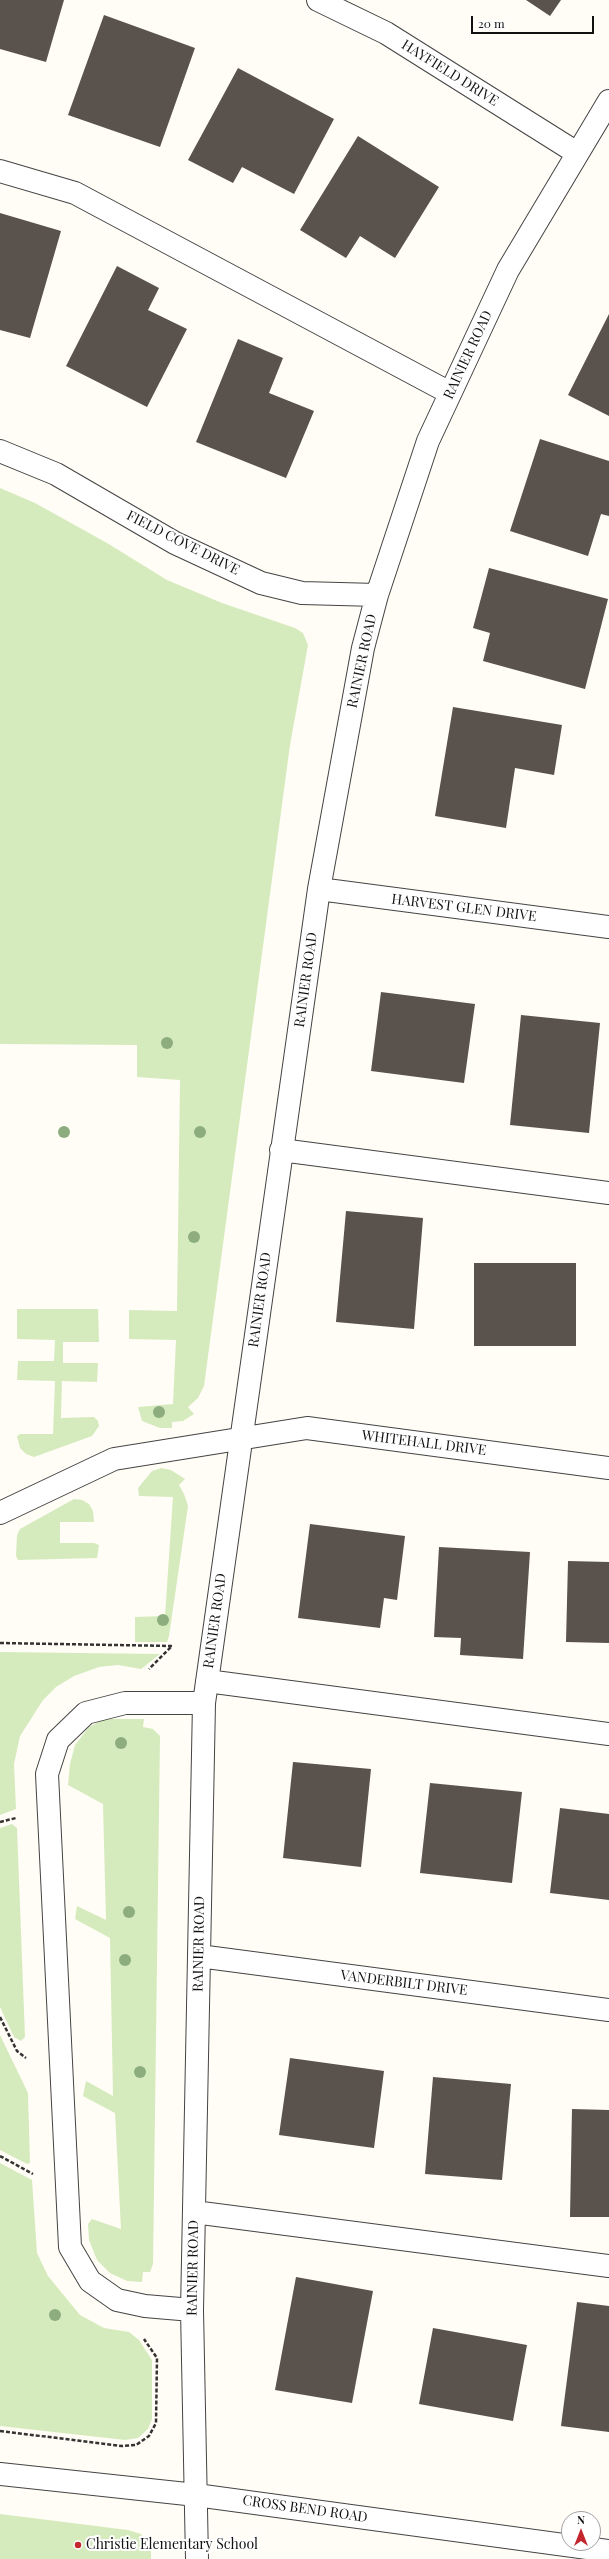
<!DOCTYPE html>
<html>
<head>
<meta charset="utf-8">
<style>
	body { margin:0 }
	#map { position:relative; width:609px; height:2559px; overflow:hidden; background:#fffdf5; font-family:"Playfair Display",serif }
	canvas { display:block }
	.north { position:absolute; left:561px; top:2511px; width:40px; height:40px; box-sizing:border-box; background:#fff; border:1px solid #a0a0a0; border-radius:50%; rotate:0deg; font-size:11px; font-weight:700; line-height:16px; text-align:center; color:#111 }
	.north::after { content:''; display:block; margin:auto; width:14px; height:18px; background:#c4262e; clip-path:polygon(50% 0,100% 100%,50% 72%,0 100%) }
	.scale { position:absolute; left:471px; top:16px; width:123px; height:18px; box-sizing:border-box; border:2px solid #111; border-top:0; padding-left:5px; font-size:12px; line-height:14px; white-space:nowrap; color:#111; -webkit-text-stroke:3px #fff; paint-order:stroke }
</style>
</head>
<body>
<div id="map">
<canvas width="609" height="2559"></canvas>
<div class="north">N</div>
<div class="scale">20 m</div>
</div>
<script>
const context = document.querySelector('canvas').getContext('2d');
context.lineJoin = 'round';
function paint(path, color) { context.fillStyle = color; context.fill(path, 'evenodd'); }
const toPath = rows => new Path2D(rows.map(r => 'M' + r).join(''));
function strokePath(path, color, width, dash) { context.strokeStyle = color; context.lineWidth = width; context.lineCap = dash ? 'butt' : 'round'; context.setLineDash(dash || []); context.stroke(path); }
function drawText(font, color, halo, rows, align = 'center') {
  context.font = font + ' "Playfair Display",serif'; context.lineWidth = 4; context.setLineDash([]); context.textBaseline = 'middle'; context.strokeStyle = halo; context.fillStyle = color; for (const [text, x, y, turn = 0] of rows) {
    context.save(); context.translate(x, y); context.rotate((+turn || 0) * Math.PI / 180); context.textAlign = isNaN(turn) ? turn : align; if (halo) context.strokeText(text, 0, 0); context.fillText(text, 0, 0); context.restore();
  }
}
paint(toPath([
	[0,488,35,503,107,543,167,580,222,603,295,628,303,633,308,645,290,745,204,1386,198,1398,188,1407,194,1414,183,1421,172,1422,172,1428,160,1428,142,1421,138,1407,173,1404,176,1340,129,1339,129,1310,177,1311,180,1080,137,1077,137,1045,0,1044],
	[17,1309,98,1309,99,1342,63,1342,63,1363,98,1363,97,1382,62,1381,61,1418,94,1417,98,1421,99,1426,92,1436,34,1457,26,1454,20,1448,17,1436,20,1434,53,1434,55,1381,17,1380,18,1361,54,1361,55,1340,17,1339],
	[161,1468,171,1470,185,1479,179,1485,184,1494,188,1506,169,1636,167,1642,135,1642,135,1617,165,1616,173,1497,139,1496,138,1488,152,1471],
	[74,1499,82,1500,89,1504,93,1511,94,1522,60,1522,60,1543,94,1543,99,1545,97,1558,18,1560,16,1556,17,1535,20,1529],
	[0,1652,160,1654,141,1669,118,1665,99,1667,74,1676,56,1687,43,1700,20,1736,14,1764,16,1809,0,1815],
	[104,1719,144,1719,143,1727,153,1729,160,1736,153,2264,150,2272,143,2272,142,2282,127,2281,110,2273,97,2260,89,2240,88,2224,92,2219,121,2229,115,2113,83,2096,86,2081,113,2096,110,1938,75,1919,77,1906,106,1920,103,1804,68,1785,70,1764,75,1745,89,1727],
	[12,1824,17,1828,25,2037,21,2041,14,2037,0,2007,0,1828],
	[0,2035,28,2093,30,2163,27,2164,0,2150],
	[0,2163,32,2180,37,2253,48,2276,80,2315,104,2328,129,2332,139,2340,152,2360,152,2419,148,2429,138,2438,125,2440,0,2426],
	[0,2514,128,2530,141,2534,151,2552,151,2559,0,2559]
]), '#d5ebbd');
paint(toPath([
	[0,0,64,0,46,62,0,49],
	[526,0,561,0,550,16],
	[104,15,195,48,160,147,68,115],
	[238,68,334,119,294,194,242,167,233,183,188,160],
	[358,136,439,187,395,258,360,236,346,258,300,230],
	[0,213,61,231,30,338,0,330],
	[117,266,159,288,148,310,187,329,147,407,66,366],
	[609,314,609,416,568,395],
	[238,339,283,358,269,393,314,411,286,478,196,442],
	[540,439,609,461,609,516,601,514,588,556,510,531],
	[489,568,608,599,585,689,483,661,490,633,473,628],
	[453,707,562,725,554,775,515,768,506,828,435,816],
	[381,992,475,1004,464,1083,371,1071],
	[521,1015,600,1023,589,1133,510,1125],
	[346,1211,423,1218,414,1329,336,1322],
	[474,1263,576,1263,576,1346,474,1346],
	[310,1524,405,1536,397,1600,384,1598,380,1628,298,1618],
	[439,1547,530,1552,523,1659,460,1655,461,1638,434,1637],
	[568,1561,609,1562,609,1643,566,1642],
	[293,1762,371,1769,361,1867,283,1858],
	[430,1783,522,1792,512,1883,420,1873],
	[560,1808,609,1814,609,1900,550,1893],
	[290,2058,384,2071,374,2148,279,2135],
	[433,2077,511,2084,502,2180,425,2174],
	[572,2109,609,2110,609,2217,570,2217],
	[296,2277,373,2291,352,2403,275,2390],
	[577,2302,609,2306,609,2432,561,2426],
	[433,2328,527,2345,513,2421,419,2404]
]), '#5a524d');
const minor = toPath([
	[318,0,386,33,577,153],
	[0,171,75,193,450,393],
	[0,451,56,474,175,543,261,583,302,593,377,595],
	[319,889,609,927],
	[281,1150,609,1193],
	[0,1513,114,1459,307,1428,609,1468],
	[207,1681,609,1734],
	[199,1956,609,2010],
	[194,2212,609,2266],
	[192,2310,145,2306,117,2300,90,2281,70,2247,47,1774,58,1740,86,1713,125,1703,204,1703],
	[0,2474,196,2495,609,2551],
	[197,2559,192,2310,204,1703,319,889,363,648,377,595,428,441,508,270,609,101]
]);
strokePath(minor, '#444', 24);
strokePath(toPath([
	[0,1643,172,1646,149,1669],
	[0,1822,16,1818],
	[0,2017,17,2051,26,2058],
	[0,2156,33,2174],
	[0,2431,122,2446,136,2445,149,2436,156,2423,157,2358,144,2339]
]), '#333', 2.5, [4, 2]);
strokePath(minor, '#fff', 22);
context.fillStyle = '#8dad7f';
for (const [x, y] of [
	[167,1043],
	[64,1132],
	[200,1132],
	[194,1237],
	[159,1412],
	[163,1620],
	[121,1743],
	[129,1912],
	[125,1960],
	[140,2072],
	[55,2315]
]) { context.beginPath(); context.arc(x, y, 6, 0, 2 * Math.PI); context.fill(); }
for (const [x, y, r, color] of [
	[78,2545,4,"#c4262e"]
]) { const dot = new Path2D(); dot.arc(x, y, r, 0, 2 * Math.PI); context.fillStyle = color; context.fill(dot); strokePath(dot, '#fff', 1.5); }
drawText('14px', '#111', '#fff', [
	["HAYFIELD DRIVE",450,73,32],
	["RAINIER ROAD",468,355,-65],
	["FIELD COVE DRIVE",183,543,27],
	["RAINIER ROAD",362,661,-78],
	["HARVEST GLEN DRIVE",464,908,7],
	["RAINIER ROAD",306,980,-82],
	["RAINIER ROAD",260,1300,-82],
	["WHITEHALL DRIVE",424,1443,7],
	["RAINIER ROAD",215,1621,-82],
	["RAINIER ROAD",199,1944,-89],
	["VANDERBILT DRIVE",404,1983,7],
	["RAINIER ROAD",193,2268,-89],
	["CROSS BEND ROAD",305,2509,8]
]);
drawText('14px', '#111', '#fff', [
	["Christie Elementary School",86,2545]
], 'left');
</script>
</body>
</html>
